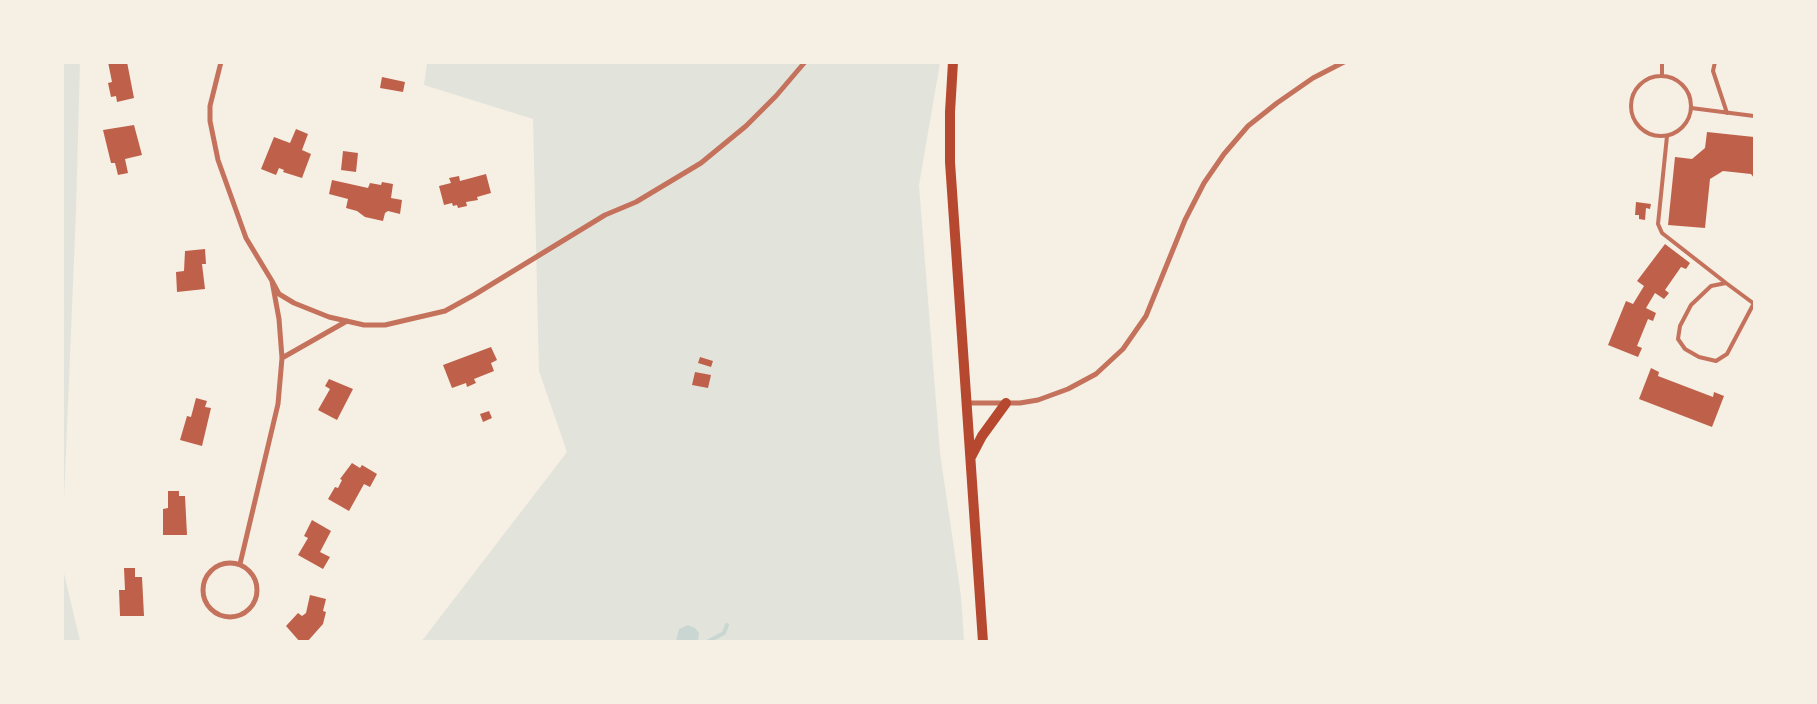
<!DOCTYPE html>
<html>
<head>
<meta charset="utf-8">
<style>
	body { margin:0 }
	#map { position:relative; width:1817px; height:704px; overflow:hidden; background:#f6efe4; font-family:Figtree,sans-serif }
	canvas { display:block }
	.frame { position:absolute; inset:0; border:64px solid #f6efe4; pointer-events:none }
</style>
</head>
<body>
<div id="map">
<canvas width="1817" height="704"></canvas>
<div class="frame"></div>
</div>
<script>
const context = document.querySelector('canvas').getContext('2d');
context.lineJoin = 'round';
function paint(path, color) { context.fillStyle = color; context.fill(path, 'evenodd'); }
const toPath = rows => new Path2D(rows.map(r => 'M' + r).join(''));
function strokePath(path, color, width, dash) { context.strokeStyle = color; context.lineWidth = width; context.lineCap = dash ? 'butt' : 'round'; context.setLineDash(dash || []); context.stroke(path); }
paint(toPath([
	[80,63,76,211,63,523,62,63],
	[427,63,940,63,919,185,940,453,961,596,964,641,421,642,567,452,539,371,533,119,424,85],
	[62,569,63,569,80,641,63,641]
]), '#e2e4dc');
paint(toPath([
	[688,625,695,628,699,633,698,641,676,641,679,629]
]), '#c9d6d2');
strokePath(toPath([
	[707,642,724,633,727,625]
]), '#c9d6d2', 4);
paint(toPath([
	[108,62,127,62,134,98,117,102,116,96,111,97,108,83,112,82],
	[382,77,405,82,403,92,380,88],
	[134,125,142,155,125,159,128,173,118,175,115,163,111,163,103,130],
	[296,129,308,134,302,150,311,154,302,178,283,172,284,170,279,168,276,175,261,169,274,137,290,143],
	[1707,132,1754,137,1754,178,1751,174,1723,171,1710,179,1705,228,1668,225,1675,157,1692,159,1705,148],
	[343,151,358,153,356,172,341,170],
	[486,174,491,193,477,197,478,200,466,202,467,206,458,208,457,205,453,206,452,203,444,205,439,186,451,183,449,178,459,176,460,181],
	[332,180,368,188,370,183,381,185,382,182,393,184,391,198,402,200,400,214,388,211,385,213,383,221,365,217,357,211,346,208,348,199,329,194],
	[1636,202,1651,204,1650,209,1646,208,1645,220,1639,219,1639,215,1635,215],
	[1665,244,1690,263,1686,269,1681,267,1665,290,1669,293,1664,299,1655,293,1646,308,1656,313,1653,321,1648,319,1637,346,1642,348,1638,357,1608,345,1626,301,1633,304,1644,286,1637,281],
	[205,249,206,264,202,264,205,289,177,292,176,272,184,271,185,251],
	[491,347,497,360,491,363,494,371,474,379,476,383,467,387,466,383,452,388,443,365],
	[700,357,713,361,711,367,698,363],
	[1651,368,1659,372,1658,376,1713,397,1714,392,1724,396,1712,427,1639,399],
	[695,372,711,375,708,388,692,385],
	[329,379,353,389,337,420,318,410,330,389,325,386],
	[196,398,207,401,205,407,211,408,202,446,180,440,187,416,191,417],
	[489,411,492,418,483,422,480,414],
	[352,463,360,468,362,465,377,474,370,487,364,484,349,511,328,499,335,487,338,488,342,480,340,479],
	[168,491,179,491,179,496,185,496,187,535,163,535,163,509,168,508],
	[312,520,331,531,320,552,330,557,323,569,298,555,308,538,304,536],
	[124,568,135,568,135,577,142,577,144,616,120,616,119,590,125,590],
	[310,595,326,599,323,611,326,612,323,624,307,642,300,642,286,626,298,613,302,616,306,613]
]), '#bf614a');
strokePath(toPath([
	[1715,62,1713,71,1727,113],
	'1631 106a30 30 0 1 1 60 0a30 30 0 1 1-60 0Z',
	[1662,76,1662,62],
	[1691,108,1754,116],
	[1667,136,1658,224,1662,233,1726,283],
	[1753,303,1726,283,1711,286,1691,305,1680,326,1678,339,1685,349,1699,357,1716,361,1727,354,1754,303]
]), '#c5725c', 4);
strokePath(toPath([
	[221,62,210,106,210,121,218,160,246,238,272,281,279,319,282,358,278,404,240,564],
	[272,281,279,294,294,303,329,317,364,325,385,325,445,311,474,295,605,215,636,202,701,163,746,126,776,96,805,62],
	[282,358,347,321],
	[967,403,1020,403,1038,400,1068,389,1096,374,1123,349,1146,316,1185,220,1204,183,1224,154,1248,126,1277,103,1313,78,1344,62],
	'203 590a27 27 0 1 1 54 0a27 27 0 1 1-54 0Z'
]), '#c5725c', 5);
strokePath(toPath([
	[953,62,950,112,950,162,983,642],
	[971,457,982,436,1006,403]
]), '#b5482f', 10);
</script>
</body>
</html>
